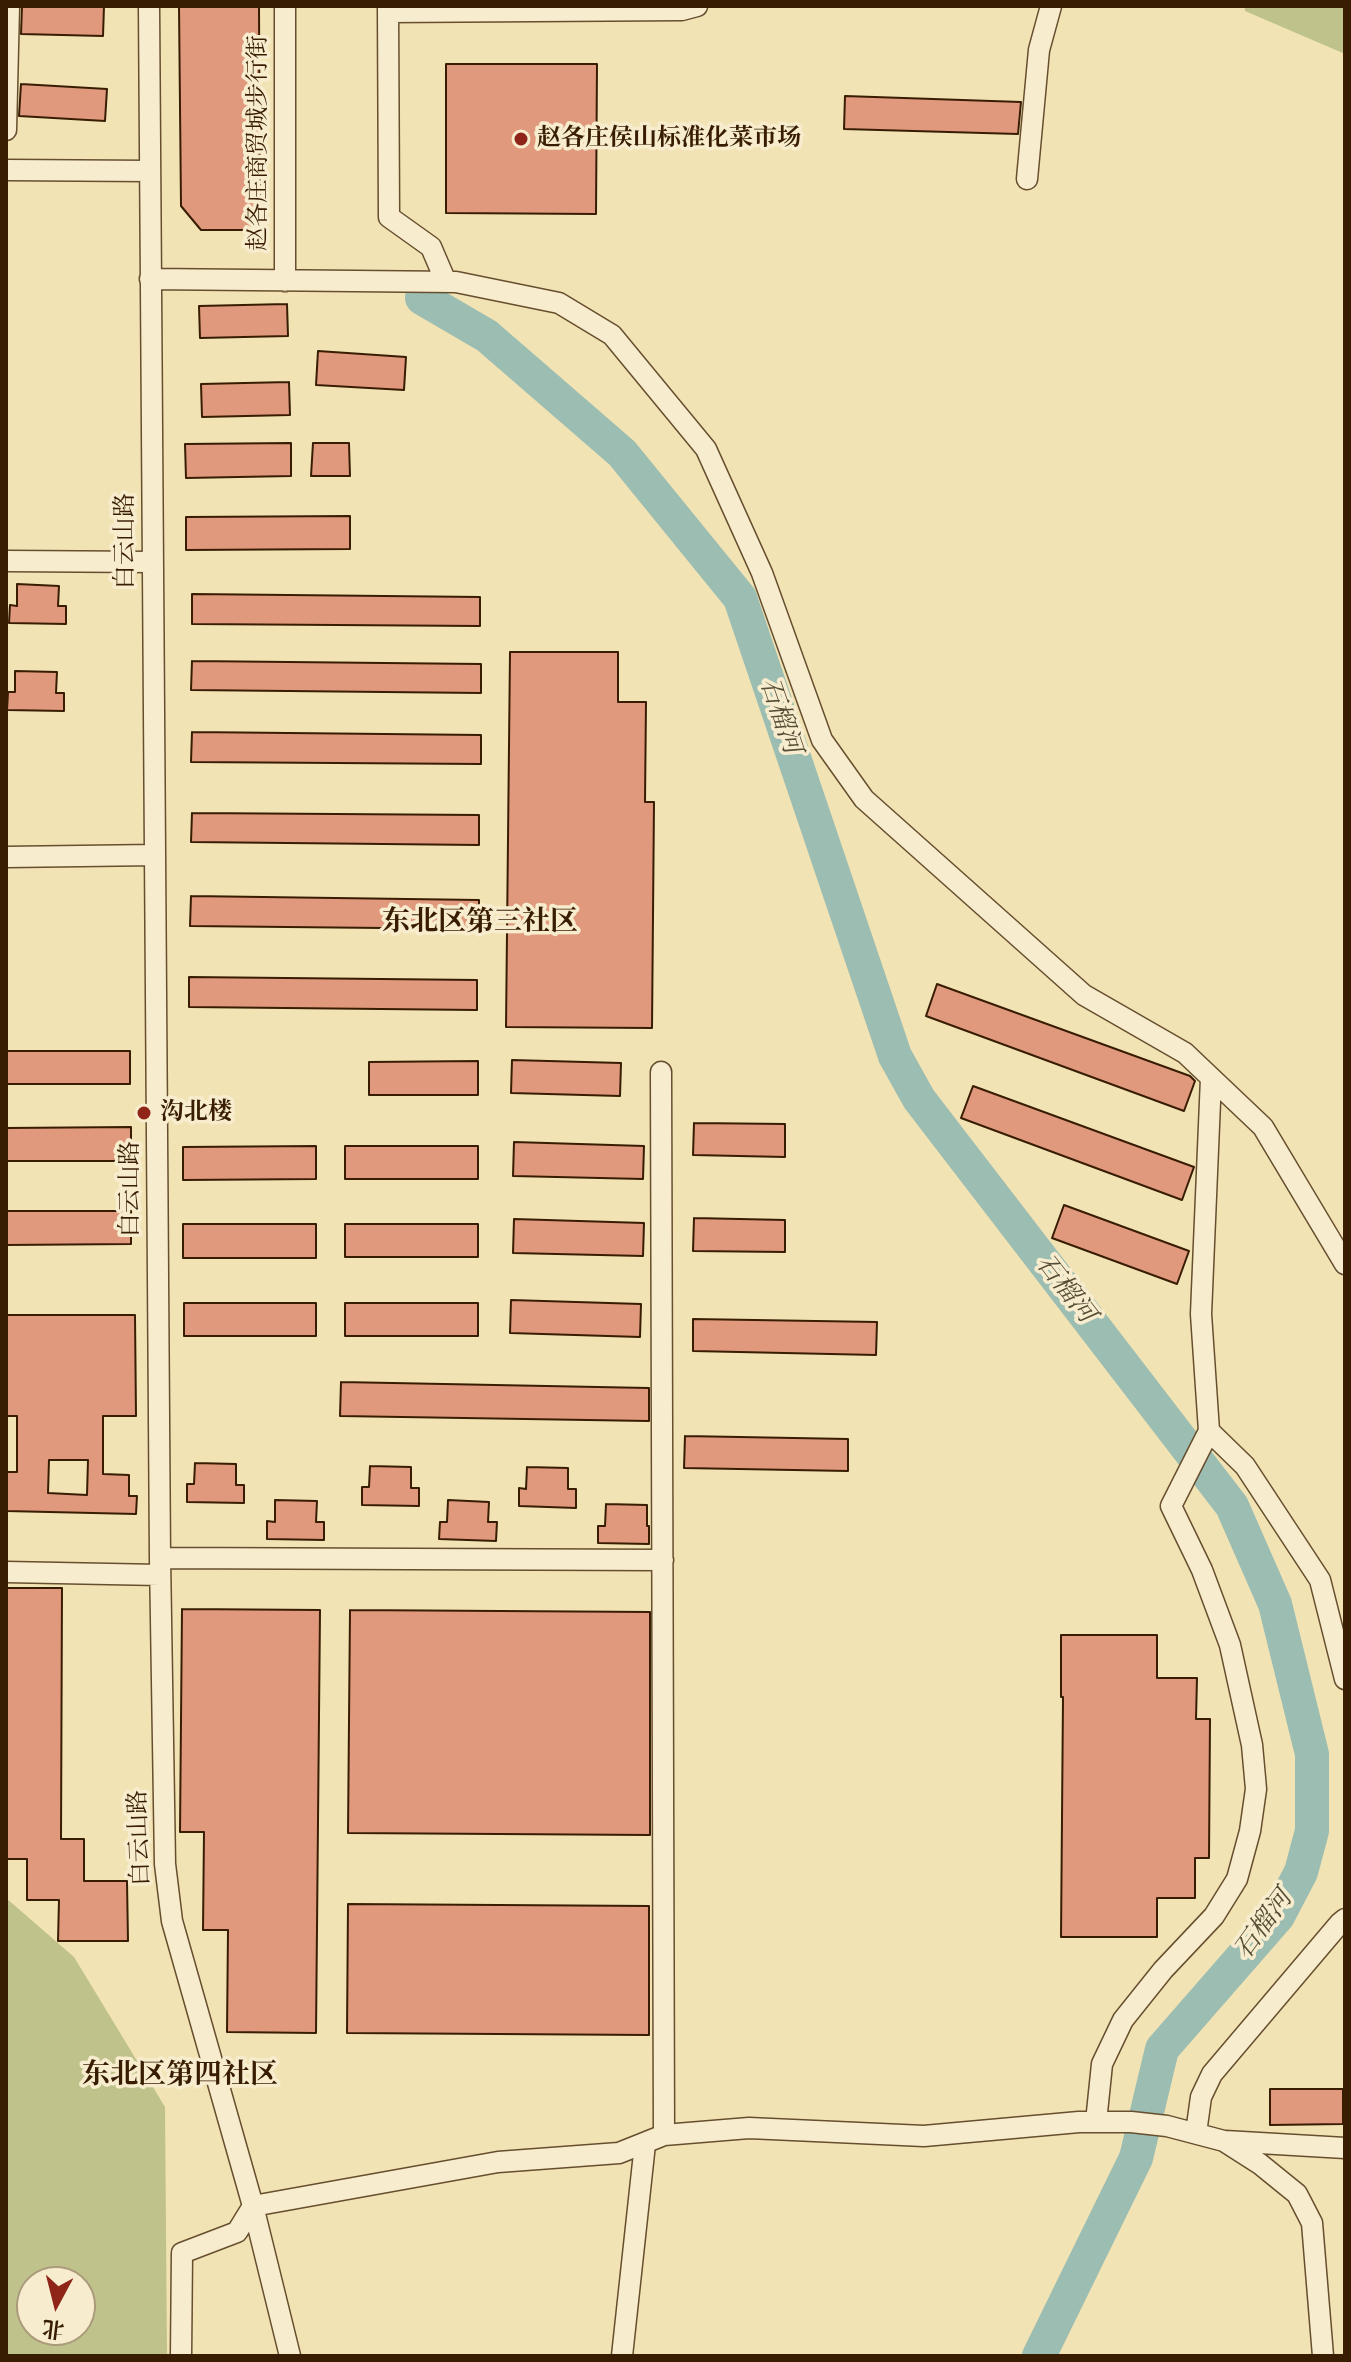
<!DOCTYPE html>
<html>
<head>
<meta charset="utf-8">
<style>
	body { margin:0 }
	#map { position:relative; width:1351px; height:2362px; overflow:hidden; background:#f2e3b4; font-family:"Old Standard TT","Noto Serif SC",serif }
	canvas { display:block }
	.frame { position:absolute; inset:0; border:8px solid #381d02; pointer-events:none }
	.north { position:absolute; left:16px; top:2266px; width:80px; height:80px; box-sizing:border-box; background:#f7edce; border:2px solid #ab9a7c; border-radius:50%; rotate:187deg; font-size:22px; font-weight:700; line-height:32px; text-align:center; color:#381d02 }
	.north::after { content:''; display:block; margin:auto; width:28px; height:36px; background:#8f2418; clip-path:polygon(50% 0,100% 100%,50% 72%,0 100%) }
</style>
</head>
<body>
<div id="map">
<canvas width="1351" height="2362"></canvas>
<div class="frame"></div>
<div class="north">北</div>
</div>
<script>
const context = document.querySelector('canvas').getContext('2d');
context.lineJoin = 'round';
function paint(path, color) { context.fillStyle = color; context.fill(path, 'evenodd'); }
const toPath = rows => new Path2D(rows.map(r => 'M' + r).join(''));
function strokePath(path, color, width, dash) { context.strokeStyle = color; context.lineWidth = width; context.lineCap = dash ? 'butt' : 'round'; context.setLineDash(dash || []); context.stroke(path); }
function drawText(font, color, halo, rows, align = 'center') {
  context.font = font + ' "Old Standard TT","Noto Serif SC",serif'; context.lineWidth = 7; context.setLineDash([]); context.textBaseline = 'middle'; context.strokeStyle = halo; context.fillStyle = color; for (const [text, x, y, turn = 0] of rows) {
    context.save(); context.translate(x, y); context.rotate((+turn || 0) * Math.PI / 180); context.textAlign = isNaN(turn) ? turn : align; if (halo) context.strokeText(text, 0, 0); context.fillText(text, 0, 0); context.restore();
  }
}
paint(toPath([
	[1245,6,1345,6,1345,54,1245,11],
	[6,1898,74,1957,165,2107,167,2356,6,2356],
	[32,2282,80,2282,80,2330,32,2330]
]), '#bfc28a');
strokePath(toPath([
	[422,298,487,336,622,453,740,598,895,1056,919,1099,1232,1506,1275,1604,1312,1754,1312,1831,1301,1872,1278,1916,1162,2049,1136,2158,1039,2356]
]), '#9cbdb2', 34);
const building = toPath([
	[22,6,104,6,103,36,21,34,22,6],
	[179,6,259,6,260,230,201,230,181,206,179,6],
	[446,64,597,64,596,214,446,213,446,64],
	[21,84,107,89,105,121,19,116,21,84],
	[845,96,1021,102,1018,134,844,129,845,96],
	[287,304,288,336,200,338,199,306,287,304],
	[318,351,406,357,404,390,316,385,318,351],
	[289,382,290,415,202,417,201,384,289,382],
	[291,443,291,476,186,478,185,444,291,443],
	[313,443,349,443,350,476,311,476,313,443],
	[350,516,350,549,186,550,186,517,350,516],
	[17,584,59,586,58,606,66,606,66,624,9,623,10,605,17,606,17,584],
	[192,594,480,597,480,626,192,624,192,594],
	[510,652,618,652,618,702,646,702,645,802,654,802,652,1028,506,1027,510,652],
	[192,661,481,664,481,693,191,690,192,661],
	[15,671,57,672,56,693,64,693,64,711,7,710,8,692,15,692,15,671],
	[192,732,481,735,481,764,191,762,192,732],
	[192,813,479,815,479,845,191,842,192,813],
	[191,896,479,900,479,929,190,926,191,896],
	[189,977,477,980,477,1010,189,1007,189,977],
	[937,984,1190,1076,1195,1081,1184,1111,926,1016,937,984],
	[6,1051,130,1051,130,1084,6,1084,6,1051],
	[512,1060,621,1063,620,1096,511,1093,512,1060],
	[478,1061,478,1095,369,1095,369,1062,478,1061],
	[973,1086,1194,1167,1182,1200,961,1118,973,1086],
	[694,1123,785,1124,785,1157,693,1155,694,1123],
	[131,1127,131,1161,6,1161,6,1128,131,1127],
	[514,1142,644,1146,643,1179,513,1176,514,1142],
	[316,1146,316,1179,183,1180,183,1147,316,1146],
	[345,1146,478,1146,478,1179,345,1179,345,1146],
	[1064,1205,1189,1251,1177,1284,1052,1238,1064,1205],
	[6,1211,131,1211,131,1244,6,1245,6,1211],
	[694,1218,785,1220,785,1252,693,1251,694,1218],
	[514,1219,644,1223,643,1256,513,1253,514,1219],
	[183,1224,316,1224,316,1258,183,1258,183,1224],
	[345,1224,478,1224,478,1257,345,1257,345,1224],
	[511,1300,641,1304,640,1337,510,1333,511,1300],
	[184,1303,316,1303,316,1336,184,1336,184,1303],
	[345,1303,478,1303,478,1336,345,1336,345,1303],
	[6,1315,135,1315,136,1416,103,1416,103,1474,129,1475,129,1496,137,1496,136,1514,6,1511,7,1472,17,1472,17,1416,6,1416,6,1315],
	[49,1460,88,1460,87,1495,48,1493,49,1460],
	[693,1319,877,1322,876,1355,693,1351,693,1319],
	[341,1382,649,1388,649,1421,340,1416,341,1382],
	[685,1436,848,1439,848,1471,684,1468,685,1436],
	[195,1463,236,1464,236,1485,244,1485,244,1503,187,1502,187,1484,194,1484,195,1463],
	[370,1466,411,1467,411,1488,419,1488,419,1506,362,1505,362,1487,369,1487,370,1466],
	[527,1467,568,1468,568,1489,576,1489,576,1508,519,1506,519,1488,526,1489,527,1467],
	[275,1500,317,1501,316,1522,324,1522,324,1540,267,1539,267,1521,275,1522,275,1500],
	[448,1500,489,1502,488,1522,497,1522,496,1541,439,1539,440,1522,447,1522,448,1500],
	[606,1504,647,1505,647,1526,649,1526,649,1544,598,1543,598,1526,605,1526,606,1504],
	[6,1588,62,1588,61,1839,84,1839,84,1881,127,1881,128,1941,58,1941,59,1900,27,1900,27,1859,6,1859,6,1588],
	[182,1609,320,1610,316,2033,227,2032,228,1930,203,1930,204,1832,180,1832,182,1609],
	[350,1610,650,1612,650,1835,348,1833,350,1610],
	[1061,1635,1157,1635,1157,1678,1197,1678,1196,1719,1210,1719,1209,1858,1195,1858,1195,1898,1157,1898,1157,1937,1061,1937,1063,1697,1061,1697,1061,1635],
	[348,1904,649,1906,649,2035,347,2033,348,1904],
	[1270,2089,1343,2089,1343,2124,1270,2125,1270,2089]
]);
paint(building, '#e0997d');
strokePath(building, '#381d02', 2);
const minor = toPath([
	[149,6,160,1558,165,1864,172,1921,253,2206,290,2356],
	[388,6,389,217,431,247,446,282],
	[388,12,682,10,697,6],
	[6,130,9,6],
	[6,170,149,171],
	[1027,179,1039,50,1051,6],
	[150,279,456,282,559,303,612,335,706,449,762,573,822,740,864,799,1084,995,1185,1053,1263,1127,1345,1264],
	[285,281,285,6],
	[6,561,152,562],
	[6,857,155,855],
	[661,1072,664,2135],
	[1209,1431,1245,1466,1320,1580,1345,1679],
	[160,1558,663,1560],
	[6,1572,160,1575],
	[1096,2122,1102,2064,1123,2020,1163,1970,1214,1916,1237,1879,1250,1831,1256,1789,1252,1745,1230,1645,1202,1570,1171,1506,1209,1431,1201,1314,1211,1078],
	[1196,2133,1201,2097,1212,2074,1340,1923,1345,1919],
	[1225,2141,1345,2148],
	[181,2356,182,2253,237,2232,253,2206,498,2162,619,2153,664,2135,749,2128,924,2136,1079,2122,1131,2122,1167,2126,1224,2141,1260,2164,1297,2194,1312,2223,1323,2356],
	[622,2356,645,2144]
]);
strokePath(minor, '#664e2e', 23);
strokePath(minor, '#f7edce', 20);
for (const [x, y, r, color] of [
	[521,139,8,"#8f2418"],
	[144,1113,8,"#8f2418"]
]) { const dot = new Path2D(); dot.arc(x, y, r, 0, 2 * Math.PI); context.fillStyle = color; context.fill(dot); strokePath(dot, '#f7edce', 3); }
drawText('bold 24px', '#381d02', '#f7edce', [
	["赵各庄侯山标准化菜市场",537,139],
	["沟北楼",160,1113]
], 'left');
drawText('24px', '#381d02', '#f7edce', [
	["赵各庄商贸城步行街",259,143,-90],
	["白云山路",126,541,-90],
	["白云山路",131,1189,-90],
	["白云山路",140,1838,-92]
]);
drawText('italic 26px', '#564d37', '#f7edce', [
	["石榴河",780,716,71],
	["石榴河",1065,1289,52],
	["石榴河",1264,1925,-54]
]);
drawText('bold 28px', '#381d02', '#f7edce', [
	["东北区第三社区",480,923],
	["东北区第四社区",180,2076]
]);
</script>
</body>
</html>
